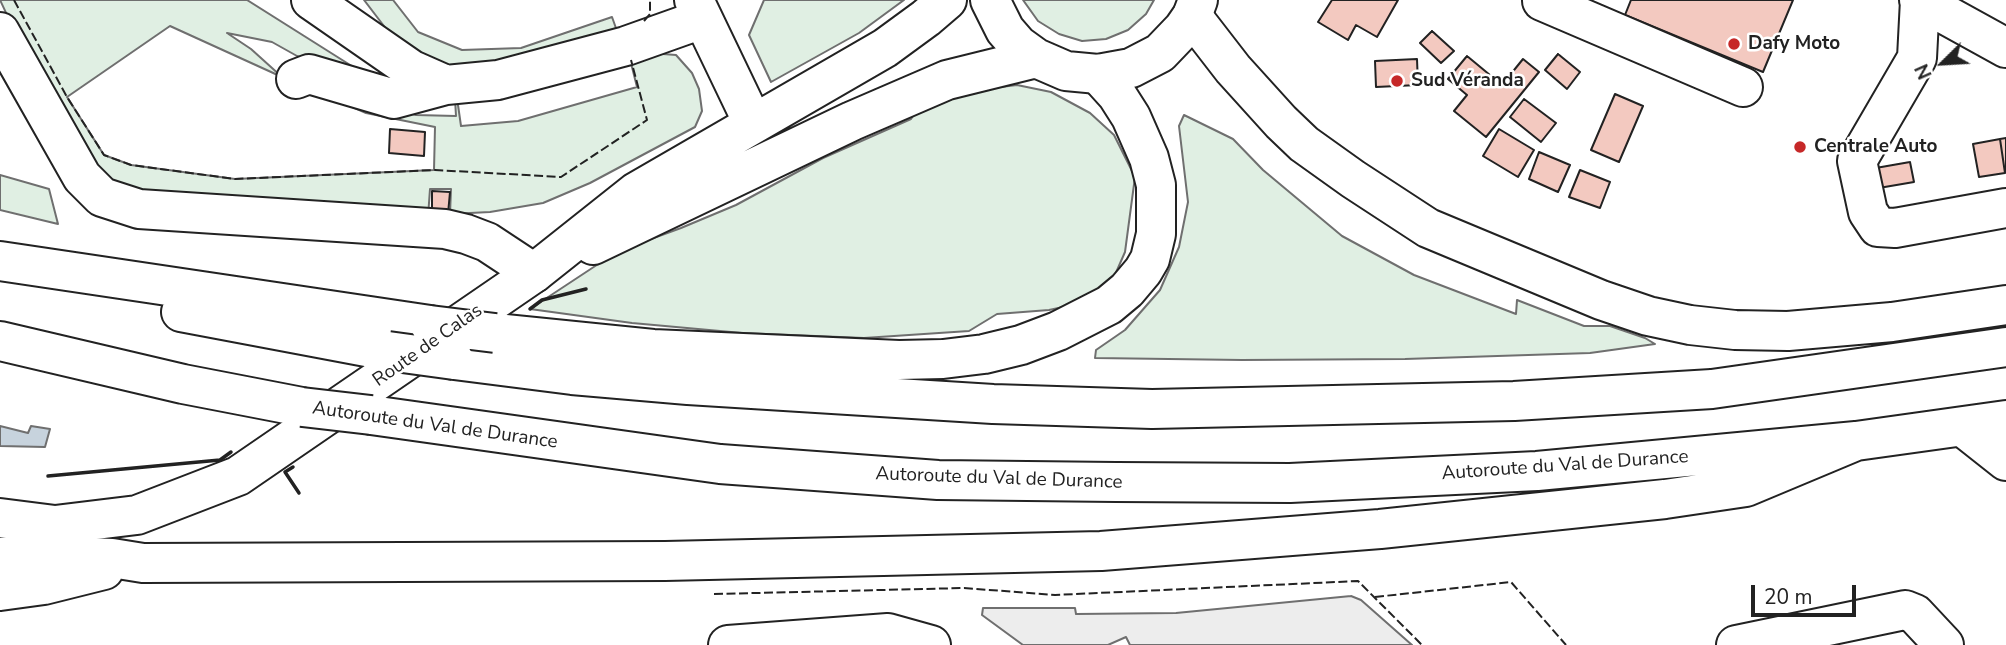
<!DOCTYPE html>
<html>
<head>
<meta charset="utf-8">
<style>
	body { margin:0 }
	#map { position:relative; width:2006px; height:645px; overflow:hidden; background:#fff; font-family:"Nunito Sans",sans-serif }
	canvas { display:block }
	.north { position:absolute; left:1908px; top:28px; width:70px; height:70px; -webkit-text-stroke:5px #fff; paint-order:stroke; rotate:246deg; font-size:19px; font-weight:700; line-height:28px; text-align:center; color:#222 }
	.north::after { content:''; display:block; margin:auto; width:24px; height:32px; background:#222; clip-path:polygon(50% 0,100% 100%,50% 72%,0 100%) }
	.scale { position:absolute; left:1751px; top:585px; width:105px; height:32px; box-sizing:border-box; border:4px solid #222; border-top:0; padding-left:9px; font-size:21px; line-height:24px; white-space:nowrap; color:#222; -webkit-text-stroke:5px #fff; paint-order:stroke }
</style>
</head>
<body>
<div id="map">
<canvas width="2006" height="645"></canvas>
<div class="north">N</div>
<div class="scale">20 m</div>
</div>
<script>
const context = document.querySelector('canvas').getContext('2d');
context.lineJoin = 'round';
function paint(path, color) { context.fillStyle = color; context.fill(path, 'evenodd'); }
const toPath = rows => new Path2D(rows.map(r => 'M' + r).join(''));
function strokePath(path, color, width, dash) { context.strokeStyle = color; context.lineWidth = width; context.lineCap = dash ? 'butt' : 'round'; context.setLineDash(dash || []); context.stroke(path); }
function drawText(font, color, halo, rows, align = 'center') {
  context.font = font + ' "Nunito Sans",sans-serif'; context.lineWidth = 5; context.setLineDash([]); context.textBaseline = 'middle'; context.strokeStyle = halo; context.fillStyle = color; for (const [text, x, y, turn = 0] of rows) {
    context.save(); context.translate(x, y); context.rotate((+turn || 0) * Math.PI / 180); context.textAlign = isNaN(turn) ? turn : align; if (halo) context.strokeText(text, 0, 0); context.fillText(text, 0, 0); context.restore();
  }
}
const green = toPath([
	[0,0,247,0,366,75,341,71,297,56,272,42,227,33,251,49,282,77,170,26,67,97,104,155,131,165,235,179,434,170,435,127,366,113,309,88,326,86,416,115,456,116,455,99,457,98,461,126,518,121,637,87,630,59,650,53,676,55,692,73,699,89,702,111,695,127,590,183,543,203,490,212,450,214,451,189,430,189,428,217,163,197,114,181,73,146,39,83,0,0],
	[364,0,393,0,418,32,462,50,521,48,612,17,617,31,473,69,431,65,403,51,364,0],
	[764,0,904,0,859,33,771,82,749,35,764,0],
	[1023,0,1154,0,1146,14,1128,30,1106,39,1082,41,1059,34,1038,21,1023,0],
	[1017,85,1051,92,1090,113,1114,135,1135,177,1125,252,1111,284,1082,303,1049,310,997,314,969,331,864,338,742,333,632,323,530,309,618,251,681,228,736,205,823,158,911,119,917,110,968,91,1017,85],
	[1184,115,1233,139,1263,170,1342,236,1414,275,1516,314,1517,300,1584,326,1610,326,1645,338,1655,344,1590,353,1405,359,1242,360,1095,358,1096,350,1125,330,1160,290,1179,247,1188,202,1179,126,1184,115],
	[0,175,49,189,58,224,0,210,0,175]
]);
paint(green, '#e0efe3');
strokePath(green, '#6f6f6f', 2);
const parking = toPath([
	[1351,596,1361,600,1412,645,1130,645,1126,637,1108,645,1023,645,982,615,983,608,1075,608,1076,614,1176,613,1351,596]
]);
paint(parking, '#ededed');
strokePath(parking, '#6f6f6f', 2);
const water = toPath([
	[0,426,28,433,31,426,50,429,45,447,0,446,0,426]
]);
paint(water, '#c7d3dd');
strokePath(water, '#6f6f6f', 2);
const building = toPath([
	[1332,0,1398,0,1377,37,1356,25,1348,40,1318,22,1332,0],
	[1631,0,1793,0,1763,72,1625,15,1631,0],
	[1432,31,1454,51,1441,63,1420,43,1432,31],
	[1558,54,1580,72,1567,89,1545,70,1558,54],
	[1467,56,1502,85,1523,59,1539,72,1486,137,1454,111,1467,95,1448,79,1467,56],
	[1417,59,1418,85,1376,87,1375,61,1417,59],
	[1615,94,1643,106,1619,162,1591,150,1615,94],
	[1524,99,1556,123,1541,142,1510,117,1524,99],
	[390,129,425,132,424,156,389,153,390,129],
	[1499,129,1534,150,1518,177,1483,156,1499,129],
	[2006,138,2006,172,2005,173,2000,139,2006,138],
	[2000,139,2005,173,1979,177,1973,144,2000,139],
	[1539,152,1570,165,1558,192,1529,179,1539,152],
	[1910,162,1914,182,1873,189,1870,169,1910,162],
	[1580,170,1610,182,1600,208,1569,197,1580,170],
	[432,191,450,192,448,214,432,212,432,191]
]);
paint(building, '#f3c9c0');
strokePath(building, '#222', 2);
const minor = toPath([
	[311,0,412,70,446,85,498,80,626,46,702,19],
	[694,0,753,123],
	[1919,0,2006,48],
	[1920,0,1917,58,1857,161,1868,212,1878,227,1895,228,2006,208],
	[1542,1,1743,87],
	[0,32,82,177,102,197,139,209,445,229,466,234,487,242,534,273],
	[296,79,309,74,394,99,446,85],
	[1963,427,2006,461],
	[728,645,888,633,931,645],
	[1736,645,1905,610,1915,614,1944,645]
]);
const major = toPath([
	[990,0,1005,30,1018,45,1036,58,1066,71,1098,74,1131,68,1160,53,1183,29,1192,16,1198,0],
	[593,245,852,121,947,80,1036,58],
	[0,518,55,525,137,515,238,476,534,273,636,192,885,48,926,18,947,0]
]);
const highway = toPath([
	[1192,16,1233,69,1281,122,1304,144,1353,179,1428,228,1601,300,1648,316,1690,325,1735,330,1788,331,1892,322,2006,305],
	[0,261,430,325],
	[181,312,388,351],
	[495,333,653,349,899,360,943,359,984,354,1021,345,1058,331,1109,305,1127,290,1143,271,1150,259,1156,234,1156,185,1149,158,1131,117,1117,95,1098,74],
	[0,341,183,384,302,407],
	[454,360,572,375,688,385,993,404,1152,409,1514,401,1712,389,2006,347],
	[371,415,720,464,938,480,1116,482,1290,483,1537,471,1856,441,2006,420],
	[0,557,37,555,112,558,143,563,665,561,1101,551,1380,529,1665,499,1746,487,1856,441],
	[0,591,44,585,104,570]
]);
strokePath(minor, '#222', 42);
strokePath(major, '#222', 42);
strokePath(highway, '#222', 42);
strokePath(minor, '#fff', 38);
strokePath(major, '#fff', 38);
strokePath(highway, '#fff', 38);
const highwayBridge = toPath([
	[430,325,495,333],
	[388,351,454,360],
	[302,407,371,415]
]);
strokePath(highwayBridge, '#222', 42, []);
strokePath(highwayBridge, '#fff', 38);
strokePath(toPath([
	[14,0,67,97,104,155,131,165,235,179,435,170,561,177,647,120,631,60],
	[644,21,650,14,650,0],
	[714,594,964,588,1055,595,1358,581,1422,645],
	[1375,597,1511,582,1566,645]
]), '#222', 2, [9, 3.5]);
strokePath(toPath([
	[530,309,542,300,586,289],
	[293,467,285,472,299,493],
	[48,476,220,460,231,452]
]), '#222', 3.5);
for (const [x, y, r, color] of [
	[1734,44,7,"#c62828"],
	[1397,81,7,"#c62828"],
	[1800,147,7,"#c62828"]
]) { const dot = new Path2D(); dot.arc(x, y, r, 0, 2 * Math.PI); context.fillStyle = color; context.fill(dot); strokePath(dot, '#fff', 2.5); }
drawText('bold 19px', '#222', '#fff', [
	["Dafy Moto",1748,44],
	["Sud Véranda",1411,81],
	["Centrale Auto",1814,147]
], 'left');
drawText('19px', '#222', '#fff', [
	["Route de Calas",428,346,-35],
	["Autoroute du Val de Durance",435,426,8],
	["Autoroute du Val de Durance",1565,466,-4],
	["Autoroute du Val de Durance",999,479,2]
]);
</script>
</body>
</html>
